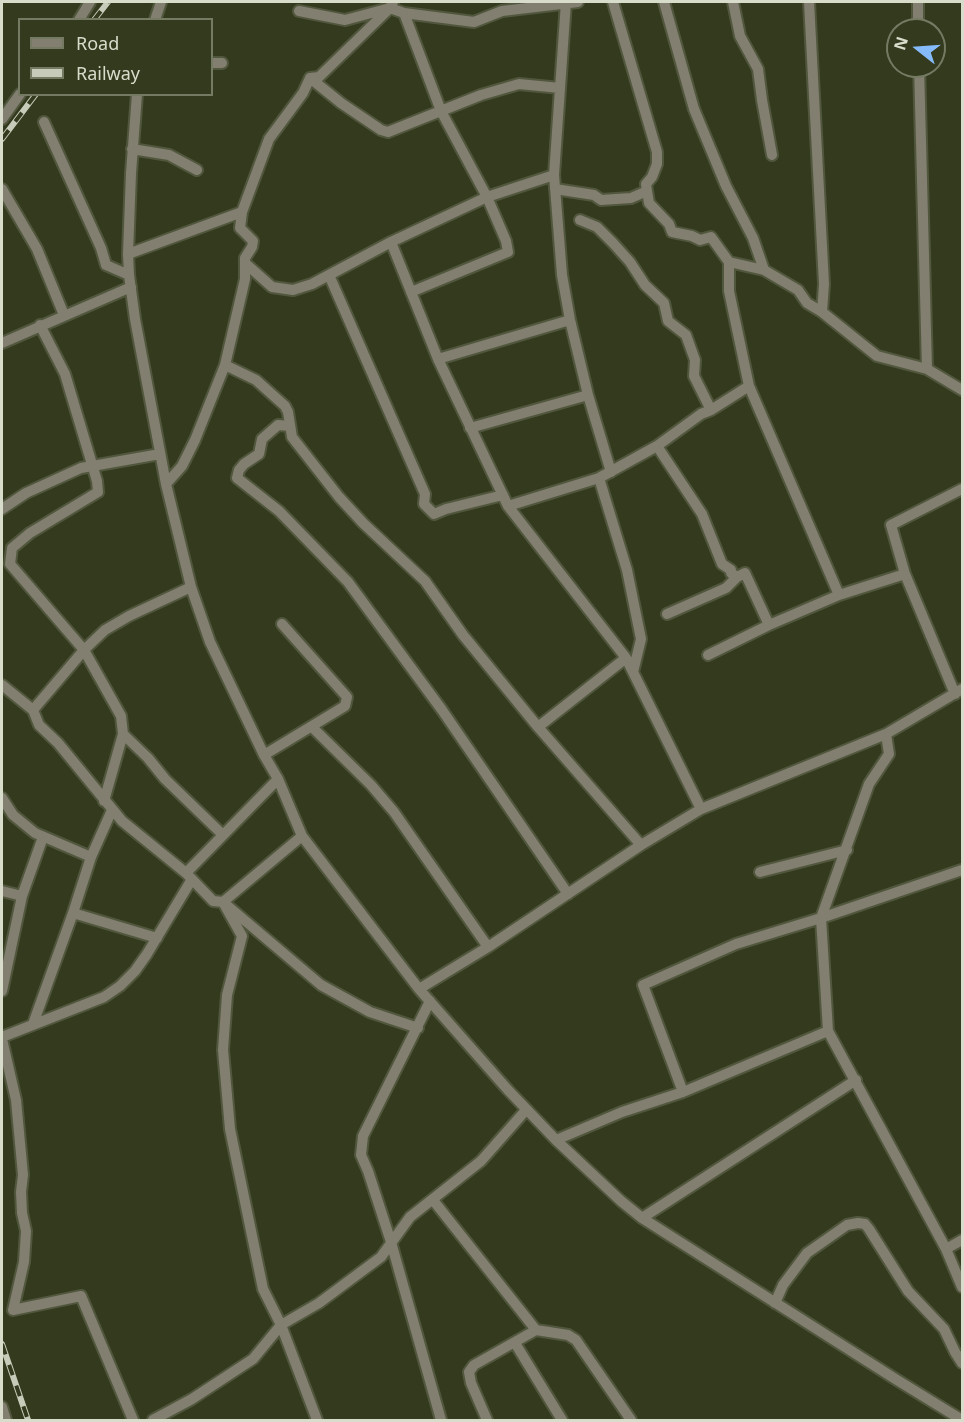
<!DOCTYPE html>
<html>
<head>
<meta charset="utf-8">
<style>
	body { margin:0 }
	#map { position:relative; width:964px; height:1422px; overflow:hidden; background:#343a1e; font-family:"Noto Sans",sans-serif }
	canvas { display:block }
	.frame { position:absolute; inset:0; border:3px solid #d7dccb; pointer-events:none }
	.legend { position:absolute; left:18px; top:18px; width:195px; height:78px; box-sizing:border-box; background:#343a1e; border:2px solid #757b63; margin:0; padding:8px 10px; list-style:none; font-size:18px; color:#d7dccb }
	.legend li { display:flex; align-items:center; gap:12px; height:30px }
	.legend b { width:30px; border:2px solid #757b63 }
	.north { position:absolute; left:886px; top:18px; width:60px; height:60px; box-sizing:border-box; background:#343a1e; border:2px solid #757b63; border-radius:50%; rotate:287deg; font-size:16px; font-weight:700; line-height:24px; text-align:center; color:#d7dccb }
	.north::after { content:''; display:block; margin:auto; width:21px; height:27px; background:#86bbfb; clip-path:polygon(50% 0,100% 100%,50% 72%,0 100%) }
</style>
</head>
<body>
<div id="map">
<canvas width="964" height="1422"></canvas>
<div class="frame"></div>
<ul class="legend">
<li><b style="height:8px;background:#827e70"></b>Road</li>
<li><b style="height:8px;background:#c6ccb9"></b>Railway</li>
</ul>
<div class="north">N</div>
</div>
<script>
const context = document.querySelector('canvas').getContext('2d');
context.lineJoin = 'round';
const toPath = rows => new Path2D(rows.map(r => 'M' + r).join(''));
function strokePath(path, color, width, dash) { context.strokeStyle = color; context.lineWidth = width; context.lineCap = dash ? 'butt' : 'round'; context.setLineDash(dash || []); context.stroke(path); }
const minor = toPath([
	[566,2,554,175,562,275,570,320,588,395,611,472],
	[664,2,694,109,726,186,753,238,764,270],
	[733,2,740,36,758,69,762,100,772,155],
	[809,2,824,284,822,312],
	[918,2,918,30],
	[299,11,345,20,390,8,404,13,474,22,502,11,578,2],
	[404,13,441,111,487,197,506,241,508,252,411,292],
	[79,20,90,2],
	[155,20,161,2],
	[212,63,222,63],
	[919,66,927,369],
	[310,78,341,103,381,130,388,132,481,95,519,84,560,88],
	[137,94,131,173,128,254,129,275,135,319,166,484,191,587,210,642,264,755,278,779,302,836,419,989,508,1090,556,1140,621,1201,642,1218,897,1380,962,1420],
	[2,119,20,94],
	[44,122,101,248,106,265,129,275],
	[132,149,169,155,197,170],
	[2,189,37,249,64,315],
	[555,189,594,195,601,200,631,198,647,191,646,184,652,177,657,164,657,152,613,2],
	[647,191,649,203,669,224,672,232,692,236,700,240,711,237,729,262,729,291,749,386,839,595],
	[580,220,597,227,613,243,630,262,645,285,664,303,668,321,686,335,695,360,694,376,711,410],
	[391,242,438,359,508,506,626,658,701,809],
	[128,254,242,212],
	[729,262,764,270,798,290,807,303,822,312,877,356,927,369,962,390],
	[245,263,272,287,293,290,312,284,391,242,487,197,554,175],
	[329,275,425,494,424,504,434,514,446,509,503,495],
	[40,325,65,374,97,481,98,492,30,533,12,548,10,564,84,650,121,716,123,734,104,801],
	[2,343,131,287],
	[438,359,570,320],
	[225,365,256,380,285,406,288,412,292,437,339,497,363,523,425,581,463,635,538,727,641,845],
	[290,426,278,425,262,439,259,454,244,464,239,470,237,478,279,511,348,582,442,710,568,894],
	[470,428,588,395],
	[657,446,702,514,722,564,731,570,731,573,737,577,745,573,769,625,839,595,905,574],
	[599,478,627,570,641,639,633,672],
	[166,484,182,466,195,440,225,365,245,279,245,258,252,247,253,241,240,228,242,212,269,139,303,93,310,78,319,77,390,8,393,2],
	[508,506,599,478,657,446,701,414,711,410,749,386],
	[2,509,26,493,81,468,160,454],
	[667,614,726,588,737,577],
	[708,655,769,625],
	[2,685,33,710,39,725,58,743,122,821,186,873,213,901,223,902,321,985,370,1012,418,1028],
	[955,694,905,574,891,525,962,489],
	[33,710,84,650,105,630,129,616,191,587],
	[312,727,371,785,394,812,488,947],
	[538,727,626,658],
	[123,734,148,758,165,779,223,835],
	[886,734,889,754,869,784,821,918,828,1031,946,1249,962,1287],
	[264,755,345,706,347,697,282,624],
	[2,798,13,815,35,833,91,857],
	[302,836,223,902,242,936,227,995,223,1050,230,1129,263,1289,281,1325,317,1420],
	[760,872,847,850],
	[186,873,278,779],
	[2,891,22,896],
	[73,913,157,938],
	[419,989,488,947,641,845,701,809,886,734,962,689],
	[2,991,22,896,43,837],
	[430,1001,363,1136,361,1155,368,1171,391,1242,441,1420],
	[33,1024,73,913,91,857,112,810],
	[2,1037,104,997,120,986,135,971,147,954,192,879],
	[2,1039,16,1100,23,1175,21,1192,22,1213,26,1231,24,1262,13,1310,81,1296,133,1420],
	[683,1092,643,985,736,944,821,918,962,870],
	[556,1140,622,1112,683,1092,828,1031],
	[433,1200,536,1330,568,1335,576,1340,631,1420],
	[642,1218,856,1080],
	[946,1249,962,1240],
	[775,1303,783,1285,807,1253,847,1225,858,1223,865,1224,869,1229,908,1291,944,1329,955,1352,962,1363],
	[515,1343,562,1420],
	[2,1407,6,1420],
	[153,1420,192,1399,253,1359,281,1325,319,1303,381,1257,410,1217,481,1161,526,1110],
	[487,1420,471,1383,469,1372,474,1365,536,1330]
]);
strokePath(minor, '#51573d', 14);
strokePath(minor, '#827e70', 10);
const rail = toPath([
	[94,20,108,2],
	[2,139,36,94],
	[2,1344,28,1420]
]);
strokePath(rail, '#c6ccb9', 6);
strokePath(rail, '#343a1e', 4, [11]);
</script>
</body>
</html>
